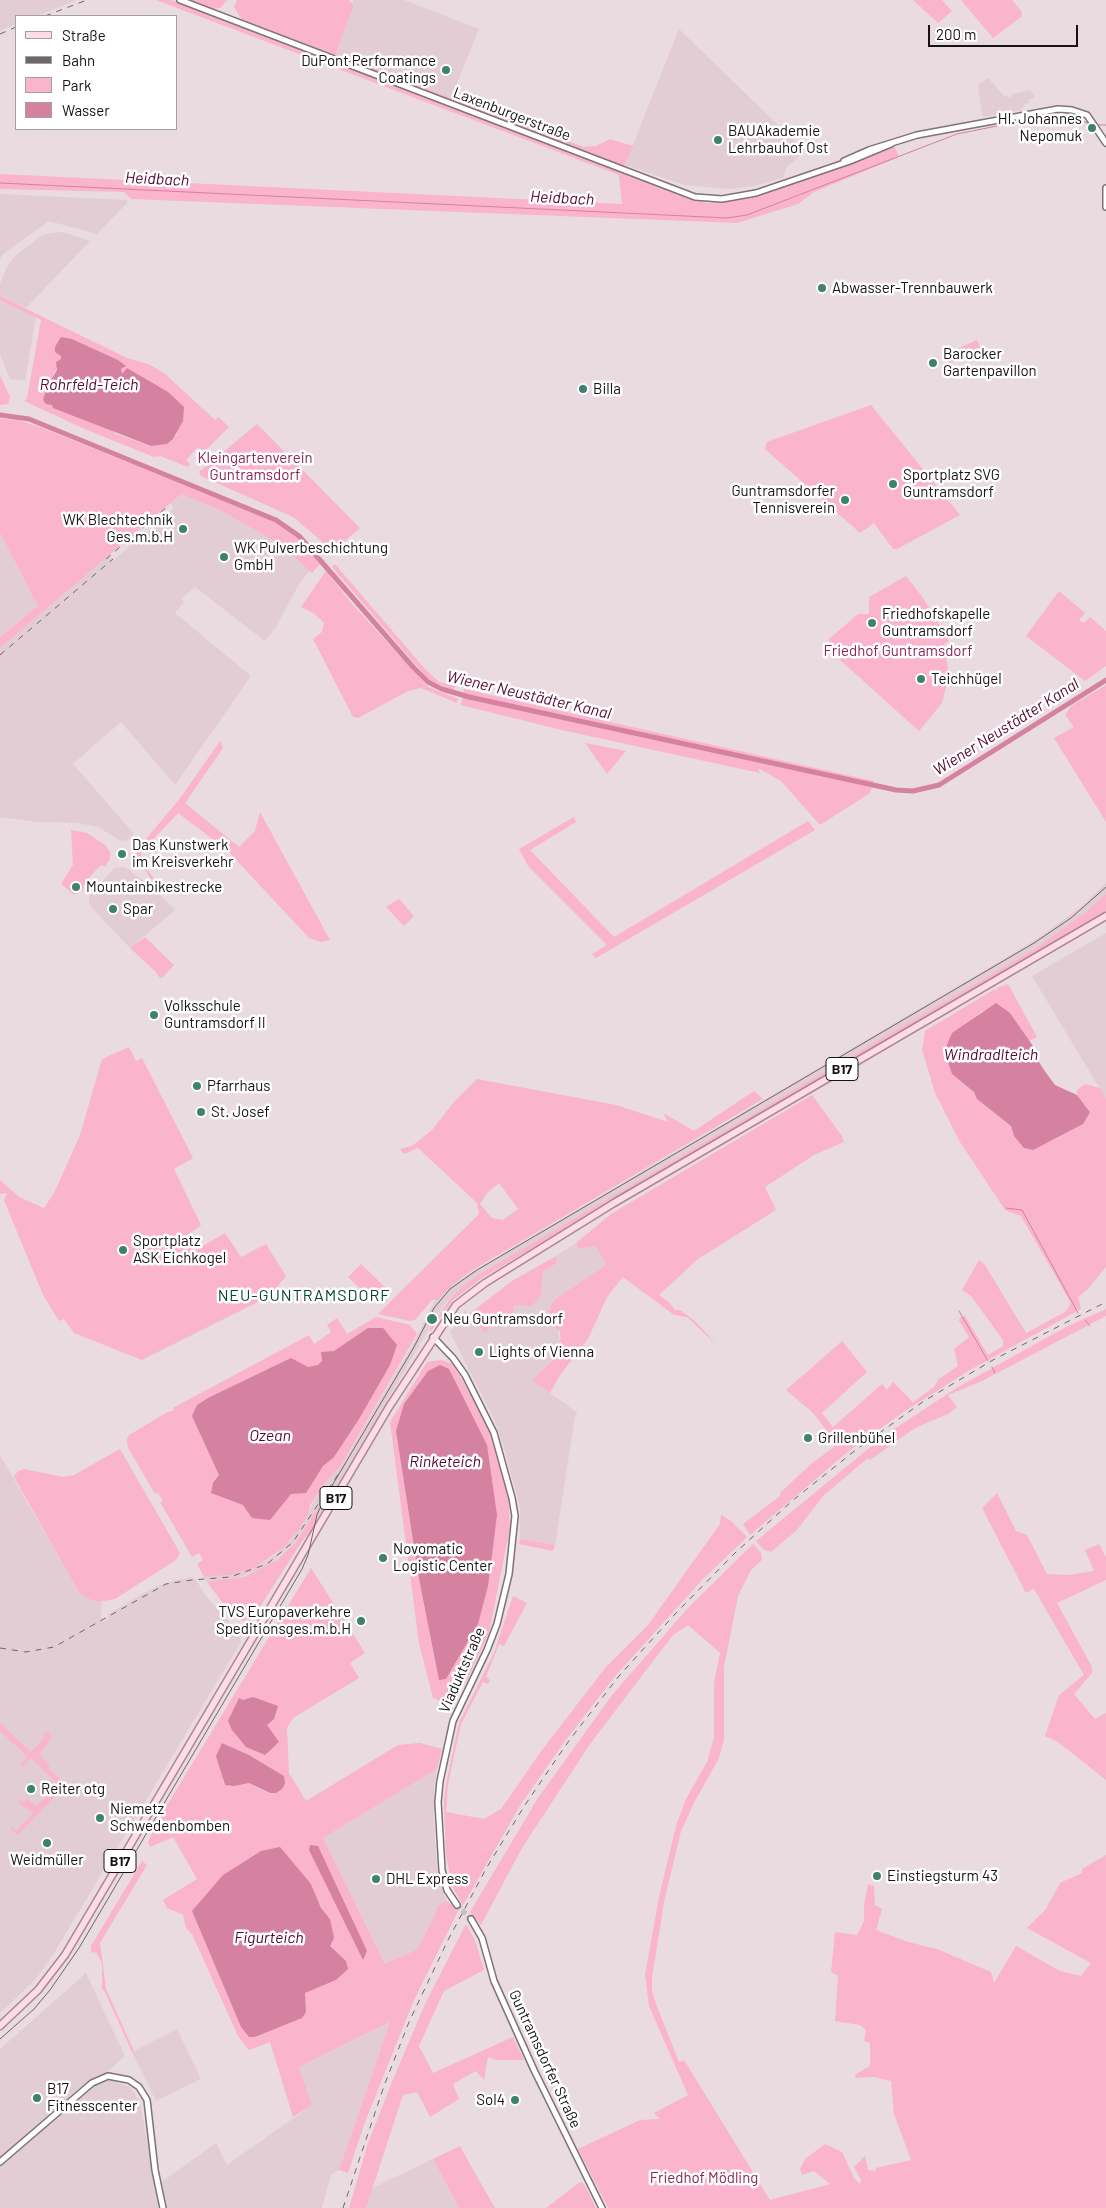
<!DOCTYPE html>
<html>
<head>
<meta charset="utf-8">
<style>
	body { margin:0 }
	#map { position:relative; width:1106px; height:2208px; overflow:hidden; background:#e9dbe0; font-family:Barlow,sans-serif }
	canvas { display:block }
	.legend { position:absolute; left:15px; top:15px; width:162px; height:115px; box-sizing:border-box; background:#fff; border:1px solid #a2a0a1; margin:0; padding:6px 9px; list-style:none; font-size:15px; color:#171214 }
	.legend li { display:flex; align-items:center; gap:10px; height:25px }
	.legend b { width:25px; border:1px solid #a2a0a1 }
	.scale { position:absolute; left:928px; top:25px; width:150px; height:22px; box-sizing:border-box; border:2px solid #171214; border-top:0; padding-left:6px; font-size:15px; line-height:18px; white-space:nowrap; color:#171214; -webkit-text-stroke:4px #fff; paint-order:stroke }
</style>
</head>
<body>
<div id="map">
<canvas width="1106" height="2208"></canvas>
<ul class="legend">
<li><b style="height:6px;background:#fddce7"></b>Straße</li>
<li><b style="height:6px;background:#6f666a"></b>Bahn</li>
<li><b style="height:14px;background:#fab4cc"></b>Park</li>
<li><b style="height:14px;background:#d581a0"></b>Wasser</li>
</ul>
<div class="scale">200 m</div>
</div>
<script>
const context = document.querySelector('canvas').getContext('2d');
context.lineJoin = 'round';
function paint(path, color) { context.fillStyle = color; context.fill(path, 'evenodd'); }
const toPath = rows => new Path2D(rows.map(r => 'M' + r).join(''));
function strokePath(path, color, width, dash) { context.strokeStyle = color; context.lineWidth = width; context.lineCap = dash ? 'butt' : 'round'; context.setLineDash(dash || []); context.stroke(path); }
function drawText(font, color, halo, rows, align = 'center') {
  context.font = font + ' Barlow,sans-serif'; context.lineWidth = 5; context.setLineDash([]); context.textBaseline = 'middle'; context.strokeStyle = halo; context.fillStyle = color; for (const [text, x, y, turn = 0] of rows) {
    context.save(); context.translate(x, y); context.rotate((+turn || 0) * Math.PI / 180); context.textAlign = isNaN(turn) ? turn : align; if (halo) context.strokeText(text, 0, 0); context.fillText(text, 0, 0); context.restore();
  }
}
paint(toPath([
	[0,0,77,0,37,16,16,16,16,24,0,31],
	[352,0,404,0,479,29,451,98,336,53,354,5],
	[679,29,805,151,787,167,783,178,754,186,729,189,685,185,625,165],
	[988,78,1005,97,1007,96,1009,98,1014,94,1030,90,1035,97,1028,100,1030,103,1025,104,1021,110,984,117,982,115,978,85],
	[0,194,126,200,128,202,97,234,49,221,2,255,0,260],
	[62,232,90,241,26,308,0,296,0,284,7,267,14,257,40,237,50,233],
	[0,300,36,317,25,381,10,379,0,355],
	[181,493,220,510,267,537,310,570,299,584,275,629,265,641,195,587,181,599,184,602,175,613,251,676,175,785,121,722,73,764,134,834,128,840,121,841,98,827,77,823,38,822,0,817,0,648,109,554,114,560,139,538,141,539,173,509,170,502],
	[0,533,38,606,0,637],
	[125,867,152,887,175,910,130,948,91,907,89,902,89,896,109,874,115,868],
	[1106,883,1106,894,1099,902,1064,930,1038,947,463,1286,444,1305,434,1320,313,1530,318,1508,294,1543,268,1566,232,1580,207,1582,204,1577,230,1575,254,1568,274,1556,291,1540,309,1512,313,1502,329,1478,340,1467,412,1346,434,1302,458,1280,1034,941,1082,906],
	[1106,933,1106,1099,1032,976],
	[576,1243,579,1249,596,1246,606,1265,555,1299,561,1352,532,1380,578,1413,575,1416,555,1545,520,1539,520,1507,503,1444,494,1419,450,1332,465,1310,477,1325,488,1330,496,1320,513,1318,514,1305,541,1295,543,1272,557,1263,556,1256],
	[0,1455,77,1589,102,1602,101,1617,103,1622,108,1619,108,1614,153,1588,176,1580,194,1577,208,1599,240,1634,241,1642,51,1958,36,1979,0,2013],
	[437,1769,434,1789,434,1826,437,1870,446,1901,437,1907,435,1914,418,1949,385,1964,323,1838],
	[86,1973,125,2056,107,2072,95,2077,78,2089,0,2157,0,2049],
	[390,2022,339,2170,331,2175,322,2208,167,2208,162,2182,216,2143,227,2165,312,2105,299,2067],
	[177,2029,201,2079,156,2101,132,2052],
	[110,2080,130,2087,140,2102,159,2208,0,2208,0,2167,93,2087],
	[433,2159,459,2208,366,2208,372,2188]
]), '#e3cdd4');
paint(toPath([
	[156,0,171,0,689,198,707,203,729,201,757,196,895,147,899,157,814,192,798,204,737,223,131,199,124,192,0,189,0,174,622,204,619,175],
	[187,0,227,0,220,8,212,9],
	[237,0,349,0,354,5,336,53,451,98,453,94,583,147,596,146,610,139,633,146,625,165,617,166,243,22,234,7],
	[913,0,942,0,952,11,938,23],
	[961,0,1012,0,1022,12,1021,17,993,38],
	[0,296,127,358,148,364,164,373,215,420,219,417,229,427,205,451,197,448,186,460,190,464,188,467,160,456,154,457,87,430,24,401,27,398,41,320,0,300],
	[72,339,118,360,125,366,121,369,122,375,127,368,135,374,177,434,173,439,167,444,151,446,116,434,111,429,52,405,48,385],
	[977,340,981,349,948,364,944,355],
	[0,375,10,397,8,404,0,405],
	[871,405,960,515,897,549,893,549,874,523,860,533,765,449,767,442],
	[0,419,17,420,40,427,278,523,297,537,320,564,312,573,283,547,267,537,220,510,181,494,0,648,0,637,38,606,0,533],
	[257,424,360,528,333,551,293,517,201,476,199,472],
	[335,564,425,669,439,682,456,686,453,690,428,679,332,567],
	[326,571,352,604,428,687,458,699,457,703,421,688,408,691,358,718,353,717,313,639,322,632,324,623,315,614,301,607],
	[906,576,923,598,949,641,944,644,949,675,942,703,919,731,830,651,829,639,858,614,869,614,869,597],
	[1059,591,1085,613,1079,620,1084,623,1090,617,1106,631,1106,666,1085,681,1026,636],
	[1106,685,1106,822,1054,738,1074,727,1065,715,1071,706],
	[464,689,632,727,874,781,870,793,820,825,781,781,758,768,760,773,566,731,461,705],
	[220,741,223,748,185,803,239,847,255,831,260,812,330,940,321,942,309,938,227,850,178,813,141,852,141,863,153,877,152,880,136,858,137,850,181,797],
	[585,743,626,751,607,774],
	[574,817,576,822,530,850,614,937,808,821,815,830,596,958,592,954,607,945,528,866,519,849],
	[71,830,87,833,105,845,110,852,110,859,105,867,102,865,99,867,86,881,82,890,74,895,61,884,73,865],
	[1106,894,1106,911,482,1278,453,1300,431,1331,429,1330,450,1299,463,1286,480,1274,1038,947,1085,913],
	[399,899,414,916,404,926,386,907],
	[145,937,174,965,162,978,159,977,156,972,130,948],
	[1008,984,1037,1037,1029,1041,1010,1013,982,1011,951,1039,946,1047,952,1074,974,1092,977,1099,1011,1126,1014,1136,1090,1111,1077,1095,1077,1090,1085,1084,1100,1088,1106,1099,1106,1267,1087,1290,1078,1297,1081,1309,970,1370,905,1411,850,1450,750,1535,743,1524,780,1496,780,1493,811,1464,834,1447,827,1431,812,1412,786,1390,842,1341,867,1372,822,1413,833,1427,882,1384,887,1390,893,1382,913,1402,934,1387,939,1379,958,1366,954,1349,969,1337,959,1321,960,1317,965,1316,988,1355,1003,1346,1003,1340,971,1296,962,1290,979,1260,985,1265,1026,1333,1065,1312,1071,1303,1021,1216,1005,1210,960,1142,935,1093,922,1050,925,1031,995,989,997,991,997,988],
	[129,1047,136,1061,142,1058,193,1158,174,1169,201,1225,187,1236,196,1250,225,1233,241,1257,266,1244,286,1276,272,1293,254,1304,142,1360,74,1333,64,1319,59,1321,43,1295,4,1200,7,1193,0,1194,0,1180,19,1197,44,1208,55,1191,80,1135,102,1059],
	[477,1079,616,1105,668,1122,663,1113,694,1131,754,1091,763,1099,476,1268,458,1280,437,1300,432,1300,415,1320,410,1321,378,1314,479,1214,477,1203,418,1148,404,1154,400,1149,412,1146,432,1130,454,1102],
	[499,1183,518,1209,503,1220,492,1218,480,1204,487,1193],
	[812,1095,842,1136,844,1142,814,1155,765,1187,776,1210,698,1259,659,1295,669,1302,675,1310,680,1310,696,1322,717,1345,687,1317,674,1315,623,1277,607,1297,588,1339,560,1375,550,1393,532,1380,561,1352,560,1331,544,1319,555,1299,606,1265,596,1246,579,1249,576,1243,611,1214],
	[556,1256,557,1263,543,1272,541,1295,532,1306,514,1305,513,1318,496,1320,485,1333,469,1314,512,1281],
	[361,1264,386,1288,373,1301,348,1277],
	[1106,1309,1106,1316,982,1381,948,1395,957,1407,948,1414,915,1428,870,1460,868,1458,824,1495,796,1531,771,1552,764,1550,756,1541,885,1435,958,1387,1066,1327],
	[376,1317,410,1325,417,1334,340,1467,329,1478,310,1505,309,1512,298,1531,283,1548,254,1568,230,1575,204,1577,197,1564,203,1560,199,1553,192,1557,160,1502,163,1501,158,1493,155,1494,128,1448,127,1439,129,1435,166,1413,174,1410,173,1408,309,1335,314,1344,331,1332,327,1325,337,1318,347,1334],
	[441,1360,453,1364,488,1425,508,1495,510,1527,489,1633,468,1678,451,1704,433,1698,419,1643,390,1422,427,1362],
	[396,1431,439,1680,419,1579],
	[120,1449,180,1553,176,1560,115,1599,98,1602,84,1597,77,1589,14,1477,18,1471,24,1469,63,1477,74,1475],
	[997,1493,1016,1531,1027,1535,1047,1574,1069,1575,1094,1571,1085,1550,1099,1544,1106,1557,1106,1580,1057,1603,1092,1667,1092,1673,1074,1694,1095,1719,1106,1713,1106,1780,1058,1742,1045,1736,1059,1695,1084,1675,1034,1589,1026,1593,982,1508],
	[319,1506,313,1530,302,1541,251,1621,242,1621,222,1602,207,1582,244,1577,277,1560,295,1543],
	[721,1515,731,1521,747,1537,702,1580,616,1675,565,1741,521,1804,463,1905,453,1888,446,1855,444,1802,446,1784,459,1723,494,1653,513,1596,527,1603,504,1646,499,1644,486,1677,490,1680,488,1684,483,1682,461,1724,448,1784,446,1812,484,1819,501,1809,542,1750,606,1667,648,1625,720,1524],
	[520,1539,555,1545,553,1551,519,1544],
	[753,1544,761,1553,762,1560,751,1570,738,1596,724,1667,724,1739,719,1758,694,1803,681,1831,664,1902,652,1978,652,1991,656,2004,679,2062,684,2060,770,2200,830,2184,814,2171,802,2175,800,2169,805,2159,825,2144,842,2152,854,2178,860,2184,861,2180,854,2167,865,2156,868,2170,875,2171,876,2168,911,2160,894,2114,891,2081,874,2077,855,2078,856,2074,870,2066,870,2043,864,2041,866,2030,860,2025,835,2021,838,1976,831,1972,835,1932,857,1935,864,1921,864,1905,868,1884,874,1886,875,1905,882,1909,876,1930,908,1942,937,1949,991,1972,994,1983,1016,1946,1060,1971,1081,1976,1091,1963,1027,1928,1046,1909,1060,1883,1082,1873,1082,1869,1106,1855,1106,2208,608,2208,578,2149,640,2120,660,2119,654,2113,688,2095,649,2006,645,1975,659,1897,676,1826,686,1799,707,1762,714,1738,714,1683,720,1653,688,1625,673,1635,590,1744,522,1848,481,1925,470,1912,538,1798,612,1695,688,1608],
	[311,1568,365,1653,350,1663,359,1678,293,1718,287,1728,289,1773,306,1801,398,1745,420,1743,442,1749,437,1769,323,1838,385,1964,418,1949,435,1914,437,1907,446,1901,459,1909,414,2000,365,2122,348,2173,339,2170,390,2022,299,2067,312,2105,293,2117,270,2042,249,2050,238,2036,192,1934,186,1928,183,1915,167,1908,163,1900,197,1879,173,1837,150,1847,148,1842,163,1812],
	[222,1743,249,1755,284,1776,276,1793,268,1793,249,1783,225,1785,223,1783,223,1774,216,1756],
	[311,1884,321,1908,330,1919,330,1946,336,1980,305,1993,302,2018,255,2037,249,2037,241,2026,192,1911],
	[0,1723,31,1752,45,1737,43,1734,48,1732,51,1735,51,1739,39,1754,50,1765,48,1768,66,1785,18,1835,11,1830,12,1827,16,1831,33,1813,18,1803,21,1800,24,1802,27,1799,36,1806,58,1785,31,1758,22,1767,20,1766,27,1756,0,1731],
	[142,1861,147,1865,100,1943,106,1989,134,2051,132,2052,104,1990,102,1990,102,1963,96,1952,92,1953,91,1951,91,1946],
	[466,1924,475,1940,484,1970,444,1991,419,2046,433,2073,513,2037,524,2060,496,2060,488,2057,484,2080,476,2071,453,2084,459,2099,430,2117,417,2092,403,2095,366,2208,349,2208,367,2146,392,2082,425,2004],
	[460,2146,471,2166,495,2208,459,2208,433,2159],
	[580,2182,584,2184,596,2208,546,2208]
]), '#fab4cc');
paint(toPath([
	[61,337,72,339,118,360,126,366,121,369,122,374,127,368,168,392,184,407,183,421,173,439,167,444,151,446,53,408,52,405,46,404,43,400,48,385,57,370,56,362,61,359,61,356,55,352,55,347],
	[996,1003,1010,1013,1033,1046,1031,1048,1036,1052,1034,1054,1044,1070,1055,1085,1077,1095,1090,1112,1083,1124,1033,1150,1024,1148,1014,1136,1011,1126,977,1099,974,1092,952,1074,947,1059,946,1047,952,1033],
	[368,1328,383,1328,397,1345,390,1365,359,1419,334,1457,323,1466,306,1493,291,1494,270,1520,252,1518,243,1505,211,1493,213,1483,219,1475,192,1416,197,1405,208,1398,291,1358,308,1367,318,1365,322,1361,321,1352,334,1351],
	[440,1365,449,1369,487,1445,497,1515,488,1586,478,1624,446,1679,439,1680,419,1579,396,1431,404,1404,428,1371],
	[253,1697,278,1706,274,1719,267,1725,279,1742,265,1755,246,1747,232,1730,228,1721,239,1698,243,1700],
	[222,1743,249,1755,284,1776,285,1784,282,1789,276,1793,270,1793,249,1783,234,1786,225,1785,216,1756],
	[310,1845,318,1846,367,1951,363,1960,309,1850],
	[280,1847,311,1884,321,1908,330,1919,334,1938,330,1946,346,1961,348,1969,336,1980,305,1993,306,2012,302,2018,255,2037,249,2037,241,2027,192,1911,223,1875,261,1851]
]), '#d581a0');
strokePath(toPath([
	[1097,125,1106,125],
	[0,183,727,218,747,215,957,134,1027,120,1059,117,1074,118,1090,124],
	[1006,1208,1022,1210,1078,1313],
	[959,1311,988,1361],
	[1085,1320,1090,1326],
	[992,1367,995,1373]
]), '#d581a0', 1);
strokePath(toPath([
	[0,415,29,419,276,520,299,536,413,667,428,682,442,689,469,697,896,790,913,791,939,785,1106,680]
]), '#d581a0', 5);
strokePath(toPath([
	[457,1905,471,1919]
]), '#cabdc1', 5, [5, 2.5]);
const tertiary = toPath([
	[180,0,695,197,722,199,756,193,850,161,891,144],
	[844,161,869,150,917,135,1058,109,1072,110,1087,115,1106,143],
	[1106,188,1106,207],
	[433,1337,453,1358,465,1375,494,1433,512,1498,515,1516,509,1574,497,1624,487,1650,453,1721,440,1781,438,1802,442,1870,447,1890,457,1905],
	[471,1919,482,1938,494,1981,534,2070,602,2208],
	[0,2162,92,2083,108,2076,129,2080,139,2087,147,2100,155,2170,163,2208]
]);
const primary = toPath([
	[0,2026,38,1990,65,1955,389,1407,456,1305,485,1283,614,1203,1106,916]
]);
strokePath(tertiary, '#7f7377', 8);
strokePath(primary, '#ab8693', 9);
strokePath(tertiary, '#fff', 5);
strokePath(primary, '#fddce7', 6);
strokePath(toPath([
	[0,2039,34,2009,50,1990,79,1948,302,1569,308,1555,317,1515,323,1501,414,1347,434,1308,450,1289,477,1270,1034,943,1071,918,1106,887]
]), '#6f666a', 1);
strokePath(toPath([
	[45,16,87,0],
	[0,34,16,27],
	[106,559,167,507],
	[0,655,113,559],
	[0,1648,26,1652,54,1647,166,1584,192,1580,230,1577,267,1564,293,1542,339,1473],
	[343,2208,384,2086,409,2022,448,1940,487,1867,525,1805,568,1742,619,1676,676,1613,735,1553,792,1501,857,1449,924,1401,993,1360,1106,1302]
]), '#6f666a', 1, [6, 6]);
for (const [x, y, r, color] of [
	[446,70,5,"#3e8071"],
	[1092,128,5,"#3e8071"],
	[718,140,5,"#3e8071"],
	[822,288,5,"#3e8071"],
	[933,363,5,"#3e8071"],
	[583,389,5,"#3e8071"],
	[893,484,5,"#3e8071"],
	[845,500,5,"#3e8071"],
	[183,529,5,"#3e8071"],
	[224,557,5,"#3e8071"],
	[872,623,5,"#3e8071"],
	[921,679,5,"#3e8071"],
	[122,854,5,"#3e8071"],
	[76,887,5,"#3e8071"],
	[113,909,5,"#3e8071"],
	[154,1015,5,"#3e8071"],
	[197,1086,5,"#3e8071"],
	[201,1112,5,"#3e8071"],
	[123,1250,5,"#3e8071"],
	[432,1319,6,"#3e8071"],
	[479,1352,5,"#3e8071"],
	[808,1438,5,"#3e8071"],
	[383,1558,5,"#3e8071"],
	[361,1621,5,"#3e8071"],
	[31,1789,5,"#3e8071"],
	[100,1818,5,"#3e8071"],
	[47,1843,5,"#3e8071"],
	[877,1876,5,"#3e8071"],
	[376,1879,5,"#3e8071"],
	[37,2098,5,"#3e8071"],
	[515,2100,5,"#3e8071"]
]) { const dot = new Path2D(); dot.arc(x, y, r, 0, 2 * Math.PI); context.fillStyle = color; context.fill(dot); strokePath(dot, '#fff', 2); }
for (const [x, y, w] of [
	[842,1069,32],
	[336,1498,32],
	[120,1861,32]
]) { const box = new Path2D(); box.roundRect(x - w / 2, y - 11.5, w, 23, 4); context.fillStyle = '#fff'; context.fill(box); strokePath(box, '#171214', 1); }
drawText('bold 14px', '#171214', null, [
	["B17",842,1069],
	["B17",336,1498],
	["B17",120,1861]
]);
drawText('15px', '#171214', '#fff', [
	["DuPont Performance",436,61,"right"],
	["Coatings",436,78,"right"],
	["Hl. Johannes",1082,119,"right"],
	["Nepomuk",1082,136,"right"],
	["BAUAkademie",728,131],
	["Lehrbauhof Ost",728,148],
	["Abwasser-Trennbauwerk",832,288],
	["Barocker",943,354],
	["Gartenpavillon",943,371],
	["Billa",593,389],
	["Sportplatz SVG",903,475],
	["Guntramsdorf",903,492],
	["Guntramsdorfer",835,491,"right"],
	["Tennisverein",835,508,"right"],
	["WK Blechtechnik",173,520,"right"],
	["Ges.m.b.H",173,537,"right"],
	["WK Pulverbeschichtung",234,548],
	["GmbH",234,565],
	["Friedhofskapelle",882,614],
	["Guntramsdorf",882,631],
	["Teichhügel",931,679],
	["Das Kunstwerk",132,845],
	["im Kreisverkehr",132,862],
	["Mountainbikestrecke",86,887],
	["Spar",123,909],
	["Volksschule",164,1006],
	["Guntramsdorf II",164,1023],
	["Pfarrhaus",207,1086],
	["St. Josef",211,1112],
	["Sportplatz",133,1241],
	["ASK Eichkogel",133,1258],
	["Neu Guntramsdorf",443,1319],
	["Lights of Vienna",489,1352],
	["Grillenbühel",818,1438],
	["Novomatic",393,1549],
	["Logistic Center",393,1566],
	["TVS Europaverkehre",351,1612,"right"],
	["Speditionsges.m.b.H",351,1629,"right"],
	["Reiter otg",41,1789],
	["Niemetz",110,1809],
	["Schwedenbomben",110,1826],
	["Weidmüller",47,1860,"center"],
	["Einstiegsturm 43",887,1876],
	["DHL Express",386,1879],
	["B17",47,2089],
	["Fitnesscenter",47,2106],
	["Sol4",505,2100,"right"]
], 'left');
drawText('15px', '#171214', '#fff', [
	["Laxenburgerstraße",512,114,21],
	["Viaduktstraße",462,1670,-66],
	["Guntramsdorfer Straße",545,2059,65]
]);
drawText('15px', '#8a2654', '#fff', [
	["Kleingartenverein",255,458],
	["Guntramsdorf",255,475],
	["Friedhof Guntramsdorf",898,651],
	["Friedhof Mödling",704,2178]
]);
drawText('italic 16px', '#55072f', '#fff', [
	["Heidbach",157,179,3],
	["Heidbach",562,198,3],
	["Rohrfeld-Teich",89,385],
	["Wiener Neustädter Kanal",529,695,13],
	["Wiener Neustädter Kanal",1006,727,-32],
	["Windradlteich",991,1055],
	["Ozean",270,1436],
	["Rinketeich",445,1462],
	["Figurteich",269,1938]
]);
context.letterSpacing = '1px';
drawText('16px', '#094338', '#fff', [
	["NEU-GUNTRAMSDORF",304,1296]
]);
context.letterSpacing = '0px';
</script>
</body>
</html>
